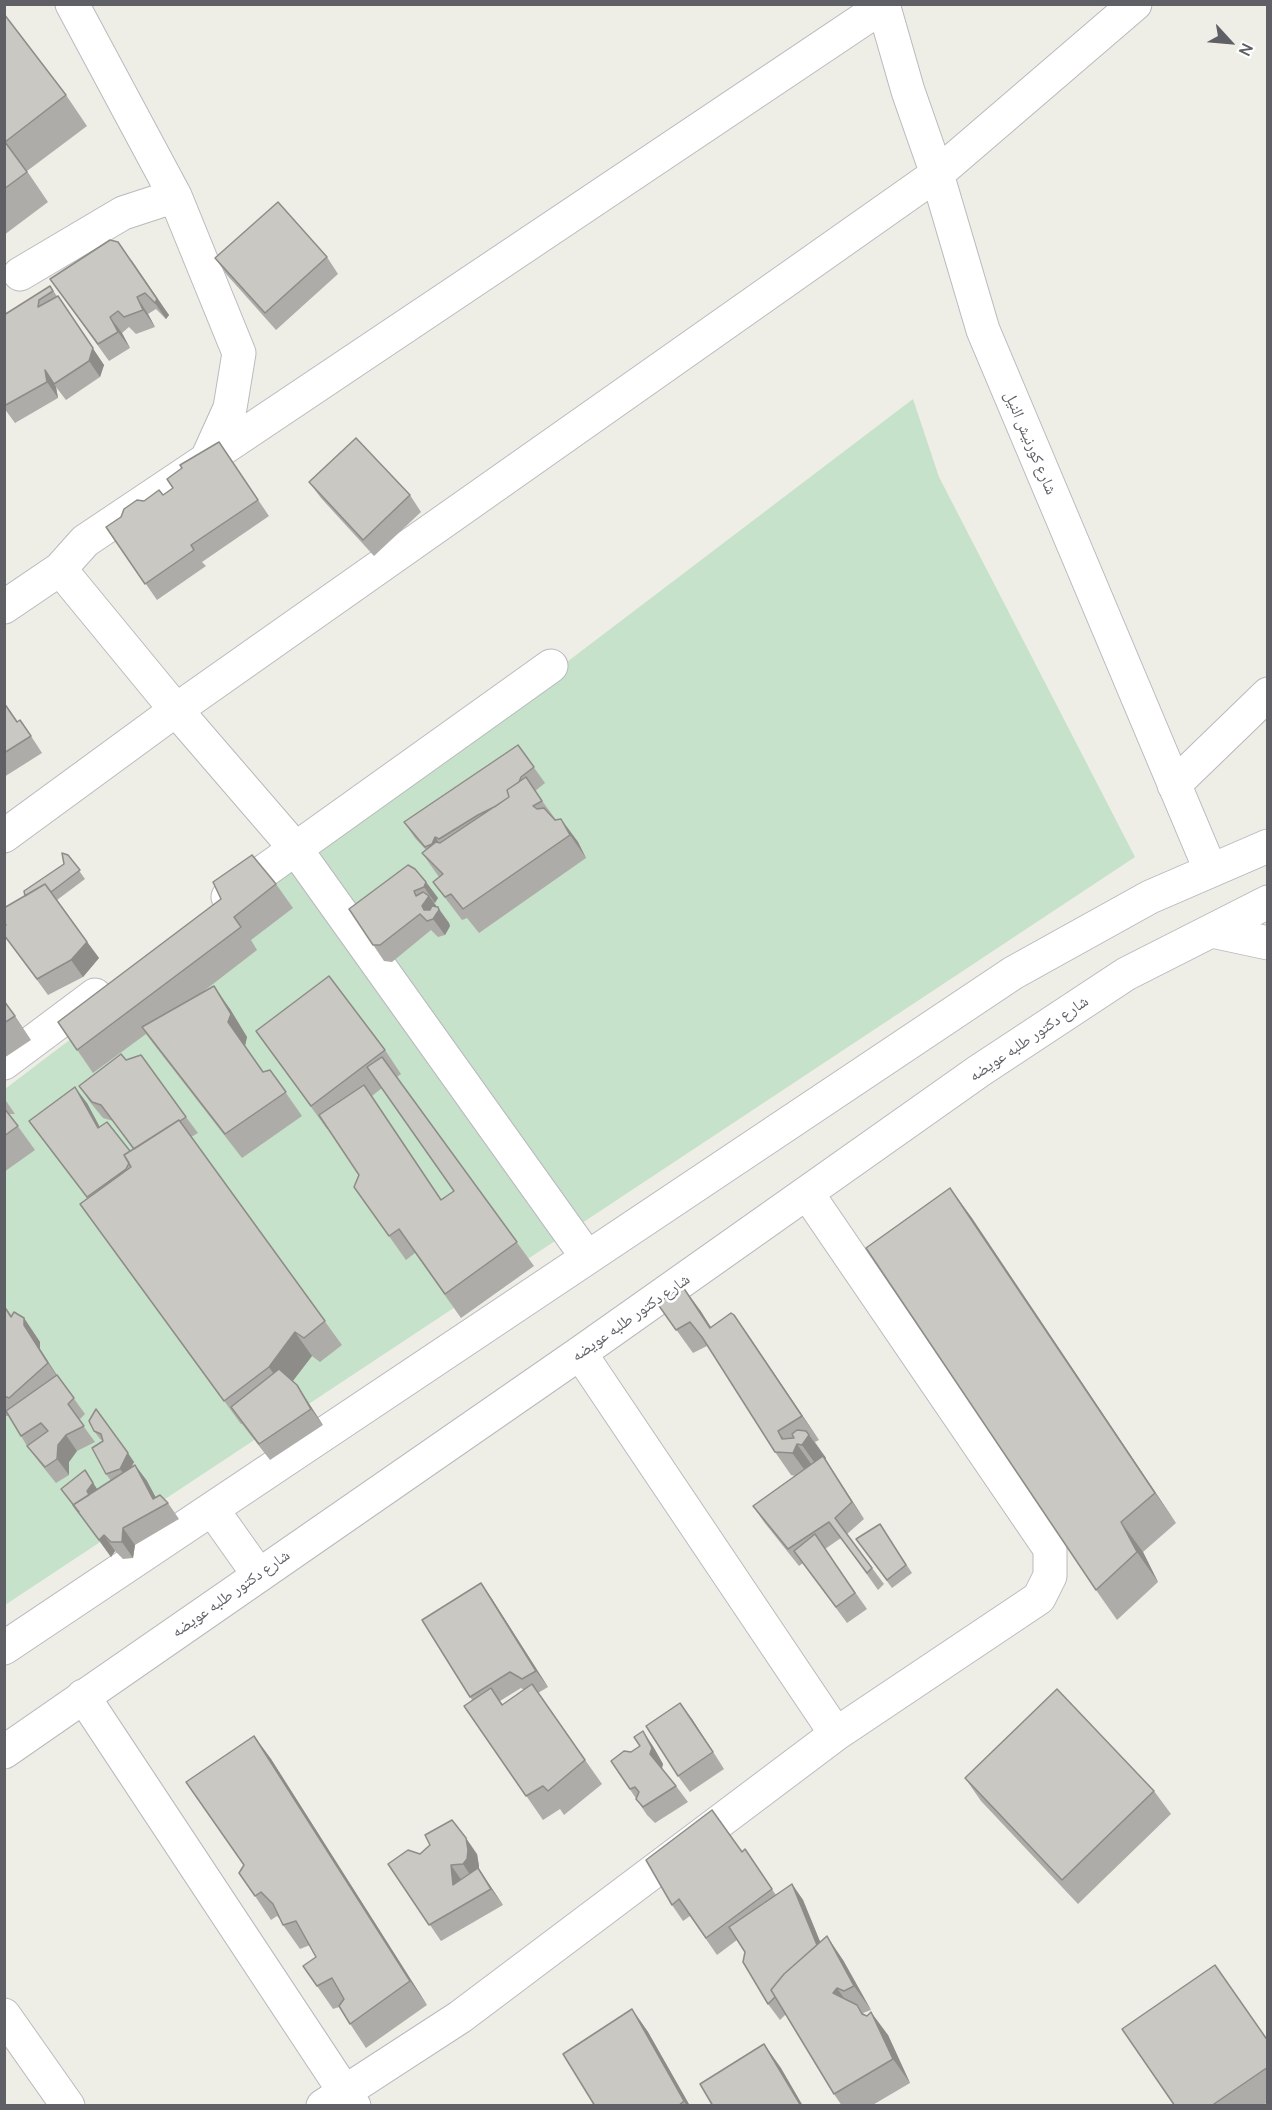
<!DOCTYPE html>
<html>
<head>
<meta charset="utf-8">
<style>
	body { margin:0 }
	#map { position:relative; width:1272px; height:2110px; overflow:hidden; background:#eeeee7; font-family:Manrope,sans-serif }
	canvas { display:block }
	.frame { position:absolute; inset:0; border:6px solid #5e6065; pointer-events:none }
	.north { position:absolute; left:1200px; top:12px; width:60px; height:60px; -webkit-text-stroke:4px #fff; paint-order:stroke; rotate:116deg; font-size:16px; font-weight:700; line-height:24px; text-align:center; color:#5e6065 }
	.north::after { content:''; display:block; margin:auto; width:21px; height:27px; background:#5e6065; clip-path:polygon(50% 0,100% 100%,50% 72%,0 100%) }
</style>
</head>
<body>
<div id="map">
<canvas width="1272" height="2110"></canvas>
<div class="frame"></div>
<div class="north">N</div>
</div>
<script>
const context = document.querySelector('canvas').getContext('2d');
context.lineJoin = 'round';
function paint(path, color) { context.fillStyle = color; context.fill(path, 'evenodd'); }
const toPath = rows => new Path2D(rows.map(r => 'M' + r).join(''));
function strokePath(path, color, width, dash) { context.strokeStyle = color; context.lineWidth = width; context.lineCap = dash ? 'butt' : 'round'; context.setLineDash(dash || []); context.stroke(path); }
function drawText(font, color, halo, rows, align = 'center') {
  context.font = font + ' Manrope,"Noto Naskh Arabic",sans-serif'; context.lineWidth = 5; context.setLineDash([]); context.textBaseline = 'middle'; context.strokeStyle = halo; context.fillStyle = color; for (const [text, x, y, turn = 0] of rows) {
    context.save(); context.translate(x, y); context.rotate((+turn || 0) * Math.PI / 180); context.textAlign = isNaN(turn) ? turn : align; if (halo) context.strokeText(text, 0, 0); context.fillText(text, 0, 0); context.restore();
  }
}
paint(toPath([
	[913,399,939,477,1135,857,5,1605,5,1089]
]), '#c6e2ca');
const minor = toPath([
	[72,4,175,196,239,353,230,408,206,461],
	[883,4,908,91,937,174,983,330,1210,869],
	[20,274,123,213,175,196],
	[4,607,60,569],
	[1174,785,1268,694],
	[4,836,176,710,937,174,1135,4],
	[228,897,551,666],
	[1212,931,1268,943],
	[4,1063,95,995],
	[587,1257,295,848,176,710,60,569,85,541,883,6],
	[580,1353,836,1734],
	[212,1509,258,1574],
	[4,1648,1013,973,1150,897,1268,846],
	[83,1696,354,2106],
	[4,1752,580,1353,979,1071,1126,974,1268,902],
	[4,2015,68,2106],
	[323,2106,460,2017,836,1734,1039,1598,1050,1576,1050,1549,807,1193]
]);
strokePath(minor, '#b8babe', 35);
strokePath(minor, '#fff', 33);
paint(toPath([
	[4,14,66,95,87,126,27,171,48,202,4,235],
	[110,240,169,315,166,319,156,309,148,314,155,327,136,334,129,327,122,333,130,348,109,361,50,279],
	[327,257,338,274,276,330,227,275,215,258],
	[50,286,104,365,100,377,66,400,56,387,58,398,15,423,4,408,4,315],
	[219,442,269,516,202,562,206,566,157,600,106,527,144,501,163,495,173,488],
	[309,482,410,495,421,512,374,556,321,498],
	[4,702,18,722,31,736,42,753,4,777],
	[518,745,545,783,535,791,556,820,561,819,578,842,586,858,479,933,467,918,462,920,433,882,439,877,422,853,426,850,415,838,404,822],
	[68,855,85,879,57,900,99,958,83,977,48,995,4,935,25,896,64,864],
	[426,882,438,898,434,903,436,906,438,907,449,923,450,926,445,935,438,937,431,930,392,962,384,961,349,909],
	[276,884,293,908,251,940,257,950,200,994,230,1009,247,1037,245,1046,263,1072,270,1070,302,1116,242,1158,159,1051,146,1034,93,1073,58,1022],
	[4,1000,31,1040,4,1058],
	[256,1031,385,1050,401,1074,397,1077,534,1266,461,1318,415,1253,406,1260,354,1187,359,1175,328,1129,327,1129],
	[382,1088,454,1191,441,1199,372,1096],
	[126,1060,186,1117,198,1133,191,1137,342,1345,320,1362,312,1356,293,1381,297,1385,308,1402,323,1425,270,1460,242,1424,241,1424,97,1227,80,1204,87,1198,29,1121,87,1103,100,1127,130,1151,133,1149,113,1121,103,1118,90,1102,79,1086],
	[4,1098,15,1114,9,1114,35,1150,4,1172],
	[950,1188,1176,1523,1143,1552,1158,1582,1117,1620,1096,1590],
	[657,1303,700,1310,711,1328,734,1315,819,1440,815,1442,826,1458,825,1459,864,1519,847,1534,884,1584,878,1590,841,1538,825,1549,867,1609,847,1623,803,1563,799,1566,764,1522,753,1506,795,1476,791,1475,775,1452,711,1351,707,1346,693,1353],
	[4,1305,12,1316,24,1318,40,1342,40,1349,57,1375,85,1414,79,1420,95,1442,77,1451,69,1462,69,1475,56,1483,39,1462,27,1446,9,1416,4,1416],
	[89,1421,134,1462,130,1468,135,1465,147,1481,155,1497,168,1503,179,1519,135,1545,133,1558,123,1559,115,1551,111,1557,61,1489,98,1489,111,1481,106,1474,103,1441,100,1439,94,1431],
	[880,1524,912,1573,892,1588,856,1539],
	[481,1583,492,1599,548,1687,538,1693,602,1784,564,1815,560,1809,543,1820,464,1706,472,1700,422,1620],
	[521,1688,524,1690,503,1705,500,1701],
	[692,1719,724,1769,690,1792,678,1776],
	[643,1731,654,1748,663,1764,662,1769,676,1786,688,1802,655,1823,647,1815,611,1761,631,1752,640,1746],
	[254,1736,271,1759,427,2005,366,2048,339,2007,333,2009,317,1986,316,1957,310,1945,300,1949,283,1925,280,1919,277,1916,271,1920,255,1896,244,1865],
	[965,1778,1154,1791,1171,1814,1078,1904,981,1801],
	[745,1849,776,1895,792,1884,803,1900,820,1942,843,1960,871,2010,863,2013,888,2035,910,2083,871,2106,842,2106,834,2094,786,2014,780,2020,768,2004,745,1952,737,1940,717,1955,690,1916,683,1921,672,1905],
	[420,1854,477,1854,479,1866,479,1869,503,1905,441,1941,388,1864],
	[632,2009,648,2032,690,2106,595,2106],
	[1268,2041,1268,2102,1262,2106,1175,2106]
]), '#aeaca8');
paint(toPath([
	[130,258,169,315,166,319,155,303],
	[58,296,104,365,100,377,89,361],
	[137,297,148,314,155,327,143,310],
	[110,317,122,333,130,348,118,332],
	[45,370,56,387,58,398,47,382],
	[561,819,578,842,586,858,570,835],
	[435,837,447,854,432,844],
	[426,882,438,898,435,903,424,887],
	[414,891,423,905,429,896,449,923,450,926,445,935,433,919,424,910,416,896],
	[87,942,99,958,83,977,71,960],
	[214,986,230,1009,247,1037,245,1046,228,1022],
	[4,1000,31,1040,4,1001],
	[75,1087,87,1103,109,1145,98,1128],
	[950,1188,972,1218,1176,1523,1155,1493],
	[683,1287,700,1310,727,1352,710,1328],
	[734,1315,751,1339,819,1440,802,1416],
	[24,1318,40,1342,40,1349,64,1387,48,1363,24,1325],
	[295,1332,312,1356,285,1391,269,1367],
	[297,1385,308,1402,323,1425,311,1409],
	[778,1431,793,1452,797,1444,814,1468,809,1476,782,1439],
	[66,1435,77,1451,69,1462,69,1475,57,1459,58,1445],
	[809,1435,826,1458,825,1459,864,1519,852,1502,819,1469,802,1445],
	[128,1453,134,1462,126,1477,120,1469],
	[135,1465,147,1481,161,1507,153,1499],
	[85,1470,99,1492,89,1496,87,1491],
	[1121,1522,1143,1552,1158,1582,1137,1552],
	[123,1528,135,1545,133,1558,122,1542],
	[104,1535,115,1551,111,1557,99,1540],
	[481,1583,492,1599,548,1687,536,1671],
	[680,1703,692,1719,724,1769,713,1752],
	[643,1731,654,1748,663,1764,661,1771,650,1754],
	[254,1736,271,1759,427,2005,410,1981],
	[466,1838,477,1854,479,1866,479,1869,503,1905,491,1889,474,1881,463,1864],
	[451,1865,462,1881,453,1885],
	[792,1884,803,1900,831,1968,820,1952],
	[827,1936,843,1960,871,2010,854,1986],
	[837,1988,853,2011,833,1993],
	[632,2009,648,2032,690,2106,687,2106,684,2101],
	[871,2012,888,2035,910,2083,893,2059],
	[764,2044,781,2068,803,2106,801,2106]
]), '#8d8c88');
const building = toPath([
	[4,14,66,95,5,142,27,172,4,189,4,14],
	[278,202,327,257,265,313,215,258,278,202],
	[110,240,118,242,157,299,155,303,145,293,137,297,143,310,124,317,118,311,110,317,118,332,98,344,50,279,110,240],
	[50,286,53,291,39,300,38,307,58,296,93,348,89,361,54,384,45,370,47,382,4,406,4,315,50,286],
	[356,438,410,495,363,540,309,482,356,438],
	[219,442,258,500,191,545,194,550,145,584,106,527,121,517,124,509,137,500,144,501,159,490,163,495,173,488,167,479,182,468,180,465,219,442],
	[4,703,17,722,20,720,31,736,4,753,4,703],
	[518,745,534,767,521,777,519,782,507,790,509,797,496,806,478,815,439,839,435,837,432,844,425,847,404,822,518,745],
	[526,777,542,801,533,806,537,809,544,808,555,820,561,819,570,835,463,909,451,894,445,897,433,882,443,874,422,853,436,842,440,843,509,797,507,790,526,777],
	[62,853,68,855,80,870,51,892,45,884,25,896,24,891,64,864,62,853],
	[252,855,276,884,234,917,241,927,77,1050,58,1022,221,899,213,882,252,855],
	[408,865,415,869,426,882,424,887,414,891,416,896,423,892,429,896,422,906,424,910,430,910,432,906,438,907,439,910,433,919,427,921,420,914,380,945,373,945,349,909,408,865],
	[45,884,87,942,71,960,37,979,4,935,4,927,6,925,4,923,4,908,45,884],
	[329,976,385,1050,311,1106,256,1031,329,976],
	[214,986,231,1014,228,1022,263,1072,270,1070,286,1092,225,1134,142,1027,214,986],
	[4,1001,15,1016,4,1023,4,1001],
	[121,1054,126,1060,141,1055,186,1117,180,1121,179,1120,134,1149,101,1105,92,1102,79,1086,121,1054],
	[382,1057,517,1242,445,1294,399,1229,389,1236,354,1187,359,1175,319,1115,364,1085,441,1200,454,1191,367,1067,382,1057],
	[75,1087,98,1128,107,1122,130,1151,124,1155,129,1163,126,1169,87,1197,29,1121,75,1087],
	[4,1108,18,1126,4,1136,4,1108],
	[179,1120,325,1321,304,1338,295,1332,269,1367,224,1401,80,1204,131,1167,124,1155,179,1120],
	[950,1188,1155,1493,1121,1522,1137,1552,1096,1590,866,1248,950,1188],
	[683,1287,710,1328,731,1313,734,1315,802,1416,778,1431,782,1439,794,1438,792,1434,797,1430,806,1431,809,1435,802,1445,797,1444,793,1453,775,1452,702,1337,690,1322,676,1330,657,1303,683,1287],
	[4,1306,11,1317,14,1312,24,1318,24,1325,48,1363,9,1398,4,1396,4,1306],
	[279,1369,297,1385,311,1409,259,1444,231,1407,279,1369],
	[57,1375,74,1398,68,1404,84,1426,66,1435,58,1445,57,1459,45,1467,27,1446,48,1431,41,1423,21,1436,6,1411,57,1375],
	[96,1409,128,1453,120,1469,106,1474,92,1448,103,1441,101,1434,94,1431,89,1421,96,1409],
	[823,1456,852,1502,835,1518,872,1568,867,1573,829,1522,788,1549,753,1506,823,1456],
	[135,1465,153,1499,160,1495,168,1503,123,1528,122,1542,111,1542,104,1535,99,1540,73,1505,135,1465],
	[85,1470,93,1483,87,1491,89,1495,73,1505,79,1512,61,1489,85,1470],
	[880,1524,906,1565,887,1580,856,1539,880,1524],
	[815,1534,855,1593,836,1607,794,1551,815,1534],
	[481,1583,536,1671,522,1679,510,1672,470,1697,422,1620,481,1583],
	[532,1684,585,1760,548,1791,543,1786,526,1796,464,1706,491,1688,502,1705,532,1684],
	[1057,1689,1154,1791,1062,1880,965,1778,1057,1689],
	[680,1703,713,1752,678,1776,646,1726,680,1703],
	[643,1731,652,1748,650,1754,676,1786,643,1807,636,1799,639,1792,635,1787,630,1789,611,1761,624,1751,631,1752,640,1746,634,1737,643,1731],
	[254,1736,410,1981,350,2024,339,2006,344,1999,332,1978,317,1986,303,1966,316,1957,296,1921,283,1925,273,1904,261,1892,255,1896,239,1873,244,1865,186,1782,254,1736],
	[712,1810,742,1852,745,1849,772,1889,706,1938,679,1899,672,1905,646,1860,712,1810],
	[452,1820,466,1838,468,1850,467,1859,463,1864,451,1865,453,1885,478,1868,491,1889,429,1925,388,1864,408,1850,420,1854,430,1845,425,1835,452,1820],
	[792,1884,817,1945,784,1974,771,1990,775,1997,768,2004,743,1962,745,1952,729,1927,792,1884],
	[827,1936,854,1986,844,1991,837,1988,833,1993,857,2005,862,2014,867,2016,871,2012,893,2059,834,2094,771,1990,784,1974,827,1936],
	[1215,1965,1268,2041,1268,2067,1211,2106,1175,2106,1122,2029,1215,1965],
	[632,2009,684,2101,678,2106,595,2106,563,2054,632,2009],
	[764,2044,801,2106,713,2106,700,2084,764,2044]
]);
paint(building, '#cac8c3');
strokePath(building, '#8d8c88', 1.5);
drawText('16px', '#5e6065', '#fff', [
	["شارع كورنيش النيل",1030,443,67],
	["شارع دكتور طلبه عويضه",1029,1039,-34],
	["شارع دكتور طلبه عويضه",631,1318,-35],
	["شارع دكتور طلبه عويضه",231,1594,-35]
]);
</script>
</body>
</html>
